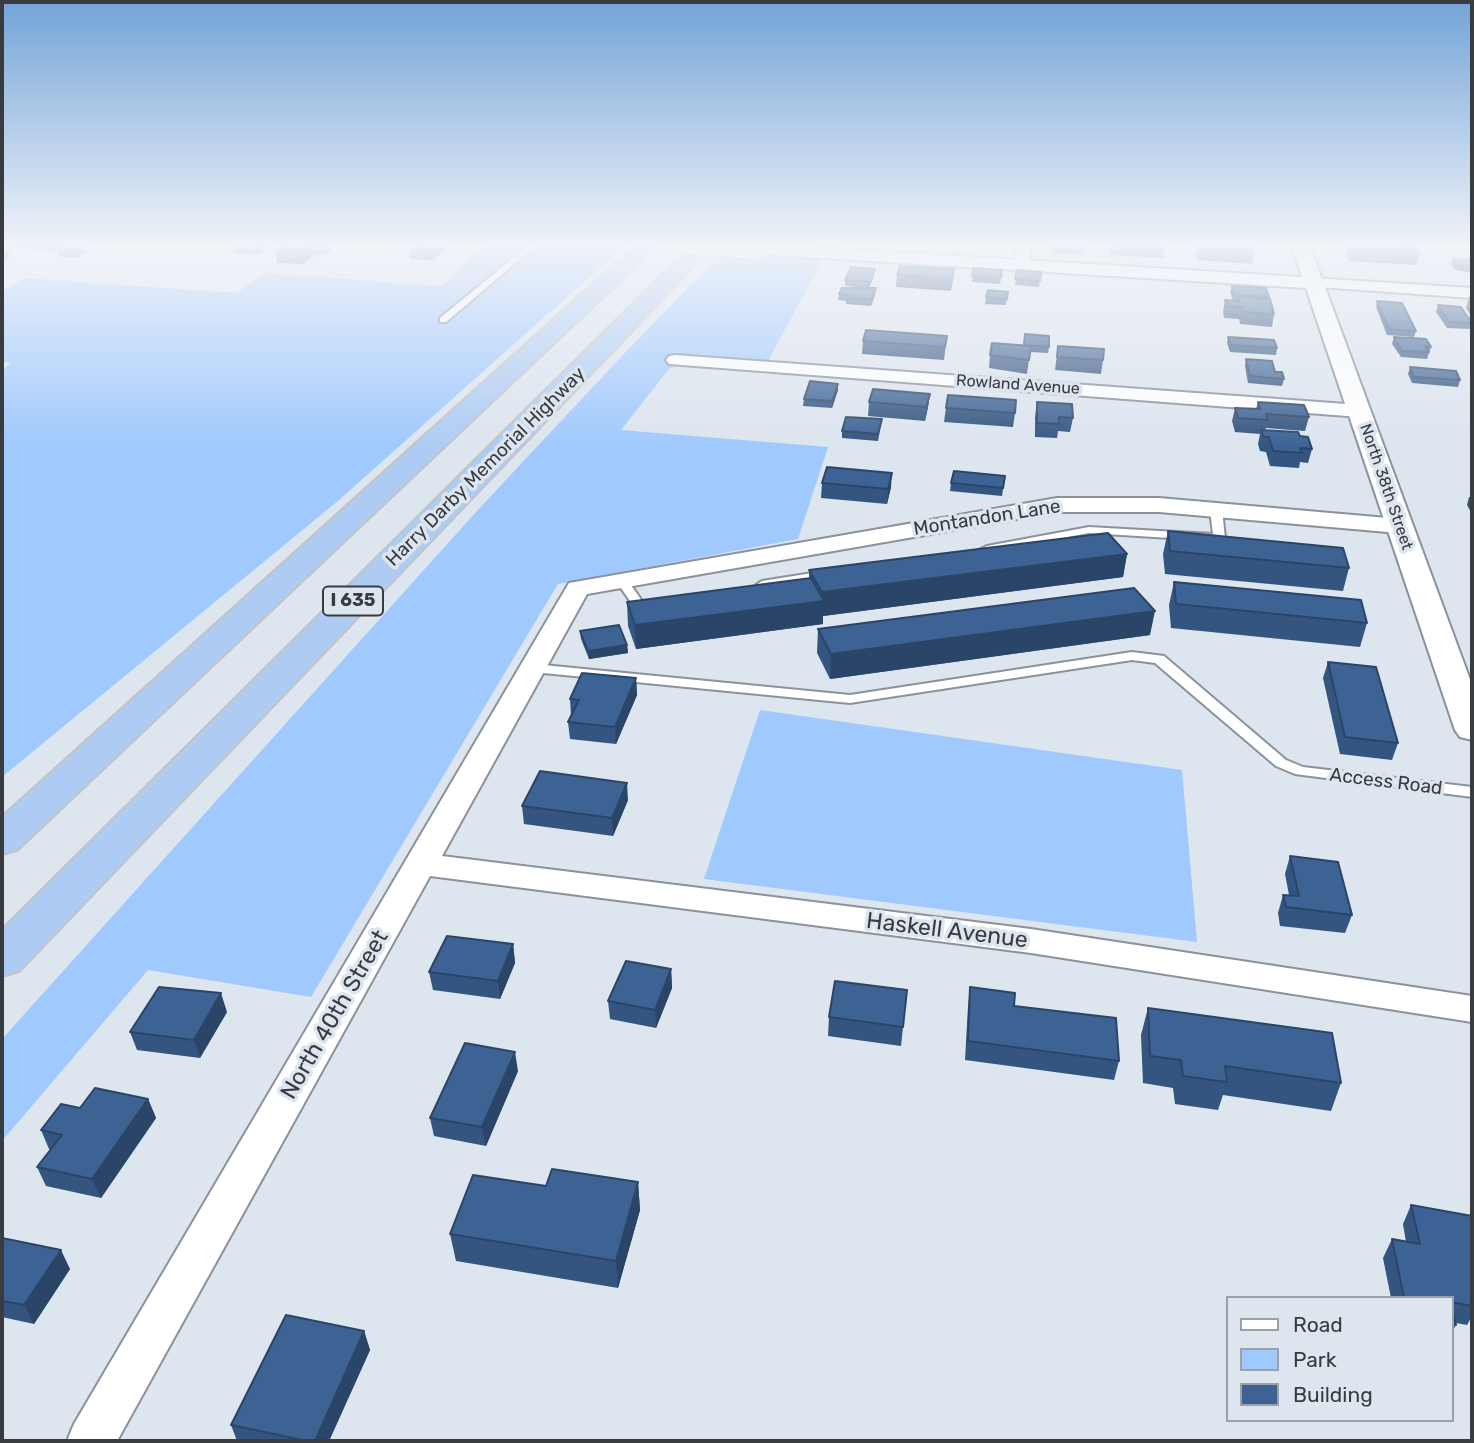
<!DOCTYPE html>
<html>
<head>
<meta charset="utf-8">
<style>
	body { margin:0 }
	#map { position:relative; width:1474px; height:1443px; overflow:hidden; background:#dde5ef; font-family:Rubik,sans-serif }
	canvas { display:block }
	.frame { position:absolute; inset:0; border:4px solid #383b3f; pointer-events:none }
	.legend { position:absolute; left:1226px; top:1296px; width:228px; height:126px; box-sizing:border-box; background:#dde5ef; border:2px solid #9ba1a9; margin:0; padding:9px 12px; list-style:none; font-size:21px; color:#383b3f }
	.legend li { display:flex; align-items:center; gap:14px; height:35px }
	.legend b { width:35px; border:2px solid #9ba1a9 }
</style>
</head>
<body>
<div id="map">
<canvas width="1474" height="1443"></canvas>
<div class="frame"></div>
<ul class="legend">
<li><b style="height:9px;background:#fff"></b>Road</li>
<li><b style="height:19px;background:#a0c9fe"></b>Park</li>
<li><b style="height:19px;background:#3d6395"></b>Building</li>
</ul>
</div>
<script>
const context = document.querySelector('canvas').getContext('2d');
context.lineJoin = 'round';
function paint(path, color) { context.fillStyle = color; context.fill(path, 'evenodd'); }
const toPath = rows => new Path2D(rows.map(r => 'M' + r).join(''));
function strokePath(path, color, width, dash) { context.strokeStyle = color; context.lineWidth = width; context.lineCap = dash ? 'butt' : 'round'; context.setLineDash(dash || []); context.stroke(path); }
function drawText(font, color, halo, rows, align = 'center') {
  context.font = font + ' Rubik,sans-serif'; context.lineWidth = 7; context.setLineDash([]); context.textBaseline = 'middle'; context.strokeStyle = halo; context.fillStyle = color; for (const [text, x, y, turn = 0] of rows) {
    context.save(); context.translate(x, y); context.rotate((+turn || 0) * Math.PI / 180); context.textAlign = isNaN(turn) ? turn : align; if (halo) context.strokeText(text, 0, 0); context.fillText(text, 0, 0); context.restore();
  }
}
paint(toPath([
	[486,244,625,245,339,500,2,777,2,370,11,363,2,362,2,291,25,278,237,293,264,273,442,286],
	[724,251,823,259,768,361,697,355,669,369,621,430,828,447,798,539,558,584,311,997,148,970,2,1141,2,1039,476,512,619,359],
	[760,710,1182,770,1197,942,704,879]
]), '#a0c9fe');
const service = toPath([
	[530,244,538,244,446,322,440,322,440,318,530,244],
	[1216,507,1222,510,1225,538,1219,541,1089,533,987,552,981,549,987,546,1089,527,1213,534,1210,510,1216,507],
	[825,571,831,575,829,578,762,589,756,585,762,581,825,571],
	[622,577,626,578,642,601,653,601,655,604,653,607,635,608,616,581,622,577],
	[1132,652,1164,656,1286,760,1303,767,1472,787,1472,797,1295,774,1276,766,1155,663,1132,660,850,703,533,672,526,668,533,664,850,695,1132,652]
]);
const minor = toPath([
	[1018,244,1032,244,1028,268,1016,268,1014,265,1018,244],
	[1312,278,1472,288,1472,298,1306,286,1304,283,1306,280,1312,278],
	[675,355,1360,405,1370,411,1360,417,669,364,666,360,669,356,675,355],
	[1057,498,1159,498,1399,519,1407,521,1410,526,1407,531,1399,533,1159,512,1057,512,587,594,442,856,1031,929,1472,996,1472,1022,1031,953,430,876,117,1441,67,1441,74,1424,569,583,1057,498]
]);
const tertiary = toPath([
	[761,244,1302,277,1291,244,1309,244,1472,685,1472,740,1460,737,1455,730,1306,288,757,254,748,249,751,245,761,244]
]);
const motorway = toPath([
	[637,244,659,244,17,850,2,854,2,817,637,244],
	[693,244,715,244,19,971,2,976,2,930,693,244]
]);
strokePath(service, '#8b929c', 4);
strokePath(minor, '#8b929c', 4);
strokePath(tertiary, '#8b929c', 4);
strokePath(motorway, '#c3c4c5', 4);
paint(service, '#fff');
paint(minor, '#fff');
paint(tertiary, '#fff');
paint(motorway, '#aeccf3');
const tertiaryBridge = toPath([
	[682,244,757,249]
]);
strokePath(tertiaryBridge, '#8b929c', 22, []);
strokePath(tertiaryBridge, '#fff', 20);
paint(toPath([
	[2,244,65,244,53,251,2,247],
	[274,244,258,255,235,253,234,248],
	[291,244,330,244,331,250,325,255,315,255,303,264,277,263,275,251],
	[928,244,951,244,950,247,928,245],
	[1054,244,1084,244,1083,255,1053,253],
	[1109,244,1165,244,1165,247,1163,258,1109,255],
	[1197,244,1247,244,1254,252,1252,264,1197,260,1196,253],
	[1349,244,1375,244,1420,254,1416,265,1349,261,1346,254],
	[445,249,433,260,410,259,409,253],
	[56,250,87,251,76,258,58,256],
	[1469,257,1472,258,1472,273,1455,270,1451,265,1453,259,1468,260],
	[954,269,953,281,951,291,896,287,897,275],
	[1002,270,1000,284,972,282,972,276],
	[1017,270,1041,272,1039,287,1015,285],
	[874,275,869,288,845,286,845,280],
	[1232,286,1269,297,1268,299,1274,314,1272,327,1240,324,1239,319,1224,318,1223,312,1225,300,1233,300,1230,292],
	[876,288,875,295,871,306,846,304,846,301,838,300,839,294],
	[1008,292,1006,305,985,304,986,297],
	[1470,295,1472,295,1472,318,1466,308],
	[1377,301,1416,331,1414,337,1387,335,1376,307],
	[1438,305,1472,322,1471,329,1447,328,1436,312],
	[947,336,944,360,862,354,863,341],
	[1228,337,1277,348,1276,355,1230,352,1227,343],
	[1394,337,1431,347,1427,359,1401,357,1392,344],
	[1024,346,1049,347,1048,353,1030,352,1027,374,989,368,990,355],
	[1058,346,1103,360,1101,374,1055,370],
	[1246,359,1275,372,1284,379,1282,386,1248,383,1245,366],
	[1410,367,1460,380,1458,387,1412,383,1408,374],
	[838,390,832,408,803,406,804,399],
	[930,394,928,407,925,421,868,416,869,402],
	[1037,402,1073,418,1070,432,1058,431,1057,438,1035,437,1035,416],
	[1258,402,1309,417,1305,431,1266,428,1265,430,1300,436,1312,449,1308,463,1300,462,1299,468,1270,466,1266,452,1260,451,1258,444,1260,434,1235,432,1232,421,1235,408,1256,409],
	[946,408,1015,413,1013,427,944,422],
	[882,419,878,441,842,438,842,431],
	[1005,476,1002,496,950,491,951,483],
	[822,483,891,487,887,504,821,498],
	[1469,497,1472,497,1472,514,1467,505],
	[1168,531,1349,568,1343,591,1165,574,1163,554],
	[1127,554,1123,577,823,616,823,624,636,649,628,626,627,602,809,579,809,570],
	[1174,582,1367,623,1360,647,1171,628,1169,605],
	[818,629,1150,635,830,679,817,653],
	[580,631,627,645,628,653,589,659,581,639],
	[1328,662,1398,743,1392,760,1340,754,1323,678],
	[636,678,637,695,616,744,570,739,568,722,571,716,570,699],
	[628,800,613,836,524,824,522,806],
	[1290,856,1352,915,1345,933,1280,926,1278,913,1283,895,1289,895,1285,874],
	[513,944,515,963,500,999,433,990,429,972],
	[671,969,672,988,656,1028,610,1019,608,1001],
	[970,987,1014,1006,1119,1061,1114,1080,965,1060,968,1006],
	[907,990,901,1046,828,1036,829,1017],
	[1148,1008,1341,1083,1331,1111,1223,1095,1218,1110,1175,1104,1173,1088,1143,1083,1141,1035],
	[227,1012,200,1058,137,1050,130,1032],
	[518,1071,486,1146,434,1136,430,1118],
	[148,1099,156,1118,101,1198,46,1186,37,1167,51,1150,49,1149,41,1130],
	[638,1182,640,1210,618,1288,456,1261,450,1234,546,1186],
	[1411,1205,1472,1216,1472,1316,1467,1325,1456,1323,1456,1325,1451,1334,1451,1298,1391,1298,1383,1258,1392,1239,1406,1242,1403,1224],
	[2,1238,70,1269,34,1324,2,1317],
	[364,1331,370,1350,329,1441,237,1441,231,1425]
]), '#345580');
paint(toPath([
	[51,244,65,244,53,251],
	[265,244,274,244,258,255,257,249],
	[313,244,315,255,303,264,301,252],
	[323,244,330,244,331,250,325,255],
	[445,244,445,249,433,260,432,255],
	[85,246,87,251,76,258,74,252],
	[8,251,10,257,2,261,2,255],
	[875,269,874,275,869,288,870,282],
	[876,288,875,295,871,306,871,299],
	[838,384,838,390,832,408,832,401],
	[930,394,928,407,925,421,926,407],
	[892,473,891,487,887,504,888,489],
	[1127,554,1123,577,823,616,823,624,636,649,635,625,822,601,822,592],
	[1155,611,1150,635,830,679,831,654],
	[627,645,628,653,589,659,588,651],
	[636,678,637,695,616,744,615,727],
	[627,783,628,800,613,836,612,818],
	[513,944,515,963,500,999,498,981],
	[671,969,672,988,656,1028,655,1010],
	[221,993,227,1012,200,1058,194,1040],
	[515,1052,518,1071,486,1146,482,1127],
	[148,1099,156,1118,101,1198,92,1179],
	[638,1182,640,1210,618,1288,616,1261],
	[61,1250,70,1269,34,1324,24,1305],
	[364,1331,370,1350,329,1441,315,1441]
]), '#2b4568');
const building = toPath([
	[67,244,85,246,74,252,56,250,67,244],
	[239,244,265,244,257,249,234,248,239,244],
	[291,244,312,244,301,252,275,251,283,245,289,245,291,244],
	[420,244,444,244,432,255,409,253,420,244],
	[1054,244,1084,244,1084,250,1053,248,1054,244],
	[1114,244,1165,244,1165,247,1114,244],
	[1198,244,1252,245,1254,252,1199,249,1198,244],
	[1350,244,1375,244,1416,246,1420,254,1352,249,1350,244],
	[1469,257,1472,258,1472,267,1457,264,1453,259,1470,260,1469,257],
	[900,266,954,269,952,279,897,275,900,266],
	[851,267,875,269,870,282,845,280,851,267],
	[974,268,1002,270,1001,278,972,276,974,268],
	[1017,270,1041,272,1040,281,1015,279,1017,270],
	[1232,286,1266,288,1269,297,1234,295,1232,286],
	[842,288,876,288,871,299,846,298,848,295,839,294,842,288],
	[988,290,1008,292,1007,299,986,297,988,290],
	[1240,297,1270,299,1274,314,1243,312,1242,307,1227,306,1225,300,1240,301,1240,297],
	[1377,301,1402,303,1416,331,1389,329,1377,301],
	[1438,305,1461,307,1472,323,1449,322,1438,305],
	[866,330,947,336,945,347,863,341,866,330],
	[1025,334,1049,336,1049,347,1024,345,1025,334],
	[1228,337,1274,340,1277,348,1231,345,1228,337],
	[1394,337,1426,339,1431,347,1425,346,1429,352,1402,351,1394,337],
	[992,343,1031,346,1029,360,990,355,992,343],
	[1058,346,1104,349,1103,360,1057,357,1058,346],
	[1246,359,1272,361,1275,372,1282,372,1284,379,1250,376,1246,359],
	[1410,367,1456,371,1460,380,1414,377,1410,367],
	[810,381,838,384,832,401,804,399,810,381],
	[873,389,930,394,926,407,869,402,873,389],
	[948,395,1016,400,1015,413,946,408,948,395],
	[1037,402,1072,404,1073,418,1059,417,1059,424,1037,423,1037,402],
	[1258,402,1304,405,1309,417,1266,414,1268,420,1238,418,1235,408,1260,409,1258,402],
	[846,417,882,419,878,434,842,431,846,417],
	[1261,430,1298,432,1300,436,1308,437,1312,449,1300,448,1302,453,1273,451,1269,437,1264,437,1261,430],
	[827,467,892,473,888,489,822,483,827,467],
	[954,471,1005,476,1003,488,951,483,954,471],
	[1168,531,1343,548,1349,568,1170,551,1168,531],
	[1108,533,1127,554,822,592,809,570,1108,533],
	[811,578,824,601,635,625,627,602,811,578],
	[1174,582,1361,600,1367,623,1176,604,1174,582],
	[1134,588,1155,611,831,654,818,629,1134,588],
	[619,625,627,645,588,651,580,631,619,625],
	[1328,662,1376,667,1398,743,1345,737,1328,662],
	[582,673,636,678,615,727,568,722,579,700,570,699,582,673],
	[540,771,627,783,612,818,522,806,540,771],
	[1290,856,1338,862,1352,915,1286,907,1283,895,1299,896,1290,856],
	[447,936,513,944,498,981,429,972,447,936],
	[626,961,671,969,655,1010,608,1001,626,961],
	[835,981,907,990,903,1027,829,1017,835,981],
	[159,987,221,993,194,1040,130,1032,159,987],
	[970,987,1015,993,1014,1006,1116,1018,1119,1061,968,1041,970,987],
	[1148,1008,1332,1033,1341,1083,1225,1066,1227,1082,1183,1076,1181,1060,1150,1056,1148,1008],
	[465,1043,515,1052,482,1127,430,1118,465,1043],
	[95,1088,148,1099,92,1179,37,1167,62,1135,41,1130,61,1104,80,1108,95,1088],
	[552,1169,638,1182,616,1261,450,1234,473,1175,546,1186,552,1169],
	[1411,1205,1472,1216,1472,1280,1471,1279,1472,1306,1451,1302,1451,1298,1404,1298,1392,1239,1420,1244,1411,1205],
	[2,1238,61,1250,24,1305,2,1301,2,1238],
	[1451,1304,1456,1325,1451,1324,1451,1304],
	[286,1315,364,1331,315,1441,307,1441,231,1425,286,1315]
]);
paint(building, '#3d6395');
strokePath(building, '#2b4568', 2);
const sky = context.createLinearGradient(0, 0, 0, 446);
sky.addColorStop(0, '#73a4d8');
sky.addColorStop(0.55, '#f0f3f8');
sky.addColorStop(1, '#f0f3f800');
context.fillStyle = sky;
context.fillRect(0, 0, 1474, 446);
drawText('16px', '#383b3f', '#dde5ef', [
	["Rowland Avenue",1018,385,4],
	["North 38th Street",1386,487,71]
]);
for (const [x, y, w] of [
	[353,601,60]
]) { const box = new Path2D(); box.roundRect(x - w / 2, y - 14.5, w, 29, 5); context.fillStyle = '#dde5ef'; context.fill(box); strokePath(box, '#383b3f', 2); }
drawText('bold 18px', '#383b3f', null, [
	["I 635",353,601]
]);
drawText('19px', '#383b3f', '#dde5ef', [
	["Harry Darby Memorial Highway",486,467,-45],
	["Montandon Lane",987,518,-9],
	["Access Road",1386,782,7]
]);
drawText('23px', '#383b3f', '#dde5ef', [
	["Haskell Avenue",947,931,7],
	["North 40th Street",335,1015,-60]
]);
</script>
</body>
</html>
